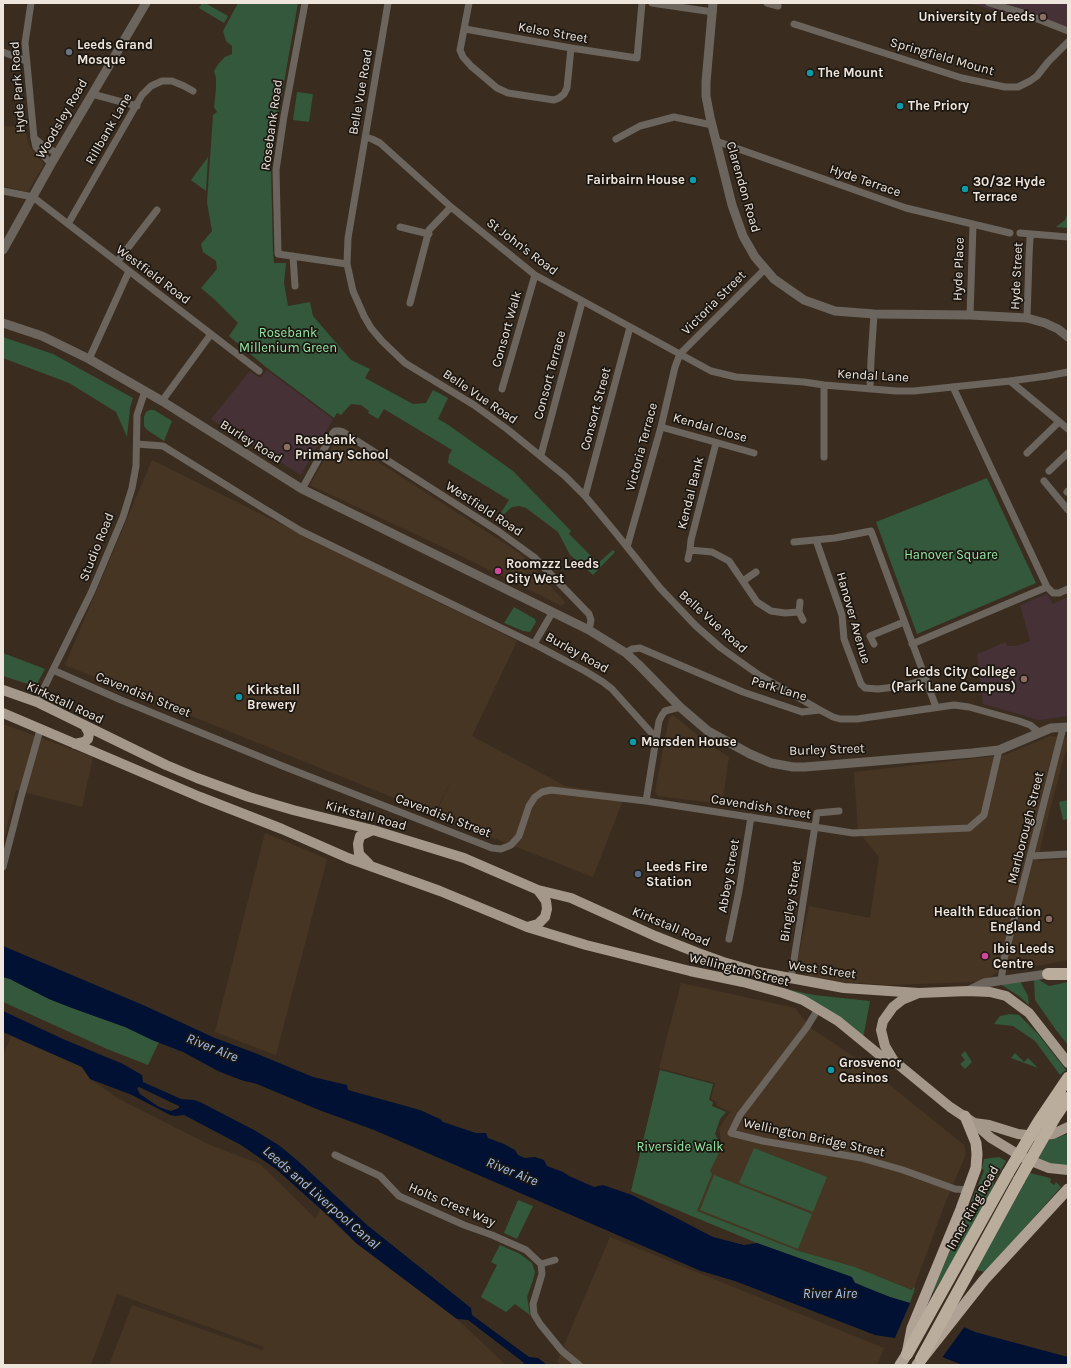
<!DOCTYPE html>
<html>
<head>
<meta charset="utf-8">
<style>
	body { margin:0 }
	#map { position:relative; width:1071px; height:1368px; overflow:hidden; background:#3a2d20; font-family:Karla,sans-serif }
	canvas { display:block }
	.frame { position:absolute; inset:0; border:4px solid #eee5dd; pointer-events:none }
</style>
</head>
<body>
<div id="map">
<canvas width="1071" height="1368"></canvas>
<div class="frame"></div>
</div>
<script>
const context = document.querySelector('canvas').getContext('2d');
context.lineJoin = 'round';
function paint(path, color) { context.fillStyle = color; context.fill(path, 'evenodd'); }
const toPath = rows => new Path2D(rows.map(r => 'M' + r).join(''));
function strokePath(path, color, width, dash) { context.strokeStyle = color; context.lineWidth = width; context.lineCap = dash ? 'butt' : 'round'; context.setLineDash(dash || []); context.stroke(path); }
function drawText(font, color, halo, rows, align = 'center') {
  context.font = font + ' Karla,sans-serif'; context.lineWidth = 3.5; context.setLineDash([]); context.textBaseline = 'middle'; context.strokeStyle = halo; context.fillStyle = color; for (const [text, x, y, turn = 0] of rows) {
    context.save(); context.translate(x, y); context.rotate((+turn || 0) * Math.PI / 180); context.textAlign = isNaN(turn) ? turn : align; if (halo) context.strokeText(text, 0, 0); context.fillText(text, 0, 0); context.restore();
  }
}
paint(toPath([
	[3,126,25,127,27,139,30,147,43,163,43,166,29,190,27,192,3,186],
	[338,436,521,554,565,602,562,606,449,550,310,485],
	[152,460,517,641,472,736,565,786,625,795,593,877,435,815,452,779,434,814,65,665],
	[673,715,706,742,729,757,722,804,658,796,655,792,669,718],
	[3,724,93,757,82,807,16,790,3,842],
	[1050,736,1068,738,1068,749,1065,753,1042,840,1038,861,1068,859,1068,960,1020,969,1011,960,986,981,973,982,887,985,811,980,802,970,797,962,809,906,870,918,879,857,858,831,854,772,1005,755],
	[265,833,327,859,276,1055,215,1032],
	[681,983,795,1008,811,1028,856,1058,964,1145,966,1154,944,1206,913,1290,855,1267,799,1251,697,1211,712,1174,710,1171,722,1147,719,1128,730,1112,717,1106,717,1102,711,1099,715,1083,659,1068],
	[11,1036,82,1067,90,1079,119,1099,208,1144,260,1164,316,1219,320,1209,356,1243,457,1319,506,1365,109,1365,132,1305,262,1350,264,1347,117,1294,91,1365,3,1365,3,1056],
	[610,1237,884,1348,877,1365,561,1365,557,1362]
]), '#473523');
paint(toPath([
	[968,3,1068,3,1068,32],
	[267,370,333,419,301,475,211,419,250,371,260,378],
	[1047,594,1053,604,1068,597,1068,716,1039,720,983,704,977,654,1006,642,1007,646,1016,646,1030,641,1020,605]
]), '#453136');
paint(toPath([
	[202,3,205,3,228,16,224,23,199,8],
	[238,3,298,3,279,111,274,127,271,169,273,252,274,263,286,263,284,283,288,306,310,302,313,316,351,360,370,369,365,378,413,404,426,403,433,390,448,398,438,419,447,424,513,471,571,531,569,534,598,563,613,550,615,552,593,575,570,555,558,532,526,508,519,506,512,507,500,518,498,517,509,500,448,463,449,455,452,450,384,409,378,419,368,413,369,411,361,405,351,404,341,415,337,413,334,418,267,368,229,336,238,323,214,299,201,288,217,269,216,261,203,252,201,244,212,231,207,202,213,115,217,112,214,107,216,89,216,78,214,71,219,63,225,57,232,54,232,46,226,41,223,31],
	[297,92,313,94,309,122,293,120],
	[208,157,206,191,191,180],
	[1068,213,1068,228,1056,227,1065,220],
	[3,337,53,354,133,398,130,408,127,437,116,412,69,383,3,358],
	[150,410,154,410,172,421,164,441,147,430,144,426,144,417,146,412],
	[987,478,1036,583,917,634,876,522],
	[514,607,535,619,536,622,530,632,523,631,504,623],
	[3,653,45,669,37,684,31,685,3,676],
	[1068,800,1068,819,1063,820,1059,802],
	[3,977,10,979,49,999,72,1008,125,1027,159,1042,148,1065,107,1049,3,1002],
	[1034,978,1036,978,1049,986,1068,982,1068,1045,1056,1030,1035,1000],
	[1020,981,1028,996,1029,1005,1019,996,1000,984],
	[786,989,814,995,870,1001,863,1039],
	[1010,1014,1019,1015,1038,1034,1066,1070,1060,1075,1035,1041,1013,1026,994,1024,1000,1016],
	[965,1051,972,1062,965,1069,960,1064,965,1060,961,1055],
	[1015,1053,1024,1062,1028,1058,1038,1068,1011,1058],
	[660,1070,713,1084,709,1100,713,1102,712,1106,726,1112,720,1119,715,1134,722,1147,710,1171,712,1174,697,1211,799,1251,855,1267,912,1290,914,1287,915,1288,910,1303,890,1297,871,1290,854,1282,851,1277,757,1243,631,1191],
	[1068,1134,1068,1166,1049,1163,1038,1159,1049,1140],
	[754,1148,827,1177,813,1212,739,1183],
	[999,1157,1006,1161,993,1184,994,1185,987,1200,956,1256,933,1293,932,1293,984,1171,982,1168,984,1159],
	[1030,1173,1050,1178,1051,1179,1050,1182,1054,1185,1056,1182,1061,1187,985,1272,976,1270],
	[714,1175,812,1214,798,1249,700,1210],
	[518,1200,533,1206,517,1239,504,1233],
	[500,1245,520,1254,532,1263,535,1272,533,1280,527,1297,530,1315,515,1304,506,1312,481,1297,497,1265,491,1262]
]), '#33583b');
paint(toPath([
	[3,946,143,1005,215,1038,255,1053,313,1077,347,1085,348,1090,420,1110,440,1119,443,1122,476,1133,486,1133,488,1138,504,1144,515,1150,518,1155,525,1158,535,1157,544,1160,547,1166,563,1172,569,1176,594,1187,603,1185,632,1195,713,1237,744,1245,757,1243,852,1277,855,1283,890,1297,910,1303,975,1332,1068,1357,1068,1365,963,1365,947,1359,901,1339,875,1335,735,1281,701,1271,374,1130,319,1110,257,1084,241,1080,218,1071,183,1052,152,1040,125,1027,72,1008,49,999,10,979,3,977],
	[3,1011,63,1039,123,1064,142,1075,143,1082,181,1099,194,1100,200,1102,254,1130,280,1146,298,1161,367,1225,471,1308,472,1315,529,1357,538,1358,547,1365,523,1365,524,1363,519,1359,468,1320,457,1319,356,1243,333,1220,276,1169,241,1145,184,1115,175,1116,170,1115,132,1095,90,1079,82,1067,3,1032],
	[139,1087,179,1106,179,1108,171,1111,159,1107,140,1094,137,1088]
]), '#001134');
paint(toPath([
	[911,1301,965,1326,941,1359,900,1341,894,1340]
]), '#3a2d20');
strokePath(toPath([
	[31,3,25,43,34,138,36,147,51,164],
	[305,3,284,116,276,170,278,254,347,264],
	[388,3,348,238,347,264,353,291,364,316,371,328,382,341,405,363,474,405,507,429,565,476,585,496,615,532,660,588,696,626,721,648,759,675,820,710],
	[469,3,460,50,463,57,471,66,497,88,508,93,554,100,559,98,564,94,567,88,571,48],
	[652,3,713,12],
	[767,3,778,6],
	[989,3,1020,12,1068,31],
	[794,24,962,78,1005,87,1018,87,1030,81,1037,76,1048,62,1068,42],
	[465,29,571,48,637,58,642,3],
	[3,52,26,61],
	[92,94,137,106],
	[366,137,372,139,380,143,451,207,535,275,711,371,736,377,804,382,824,385,896,391,914,391,1010,381,1047,376,1068,372],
	[34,138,46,148,58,153],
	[616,139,640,126,674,117,712,125],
	[716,141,906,208,1010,233],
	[3,191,33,197,259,371],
	[68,224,142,95,151,86,162,81,172,81,184,86,193,91],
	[400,227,429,234],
	[1020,233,1068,237],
	[293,256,295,286],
	[117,262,157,210],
	[410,303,429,230,451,207],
	[970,315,973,225],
	[1027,318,1029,257,1030,238,1032,235],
	[89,359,129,271],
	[1010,381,1068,429],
	[824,385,824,457],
	[953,387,1047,587,1053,593,1059,593,1068,589],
	[502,389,535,275],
	[870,389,871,360,874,314],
	[162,401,211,334],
	[661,427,754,453],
	[716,443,691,540,690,550,712,552,729,561,757,602,771,611,785,613,799,612],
	[137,444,163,446,263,508,301,531,534,644,585,671,603,682,612,689,656,738],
	[1027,453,1059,422],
	[541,455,582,302],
	[1049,471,1068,453],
	[1044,481,1068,510],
	[302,489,333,433,335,431,339,431,343,432,498,531,534,557,589,614,591,620,589,630],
	[1067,492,1068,491],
	[585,496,630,327],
	[816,540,842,615,844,639,861,684,865,688,878,689,903,686,925,680],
	[794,542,835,538,871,531,936,707],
	[627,547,661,427,675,367,680,354,765,269],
	[688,559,690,550],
	[743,581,756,572],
	[800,602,799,612,803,620],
	[534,644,552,613],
	[874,644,870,636,904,622],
	[912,644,1047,587],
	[626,653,632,649,640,648,743,692,802,712,820,710,833,717,840,719,857,719,954,705,969,707,1019,721,1030,725,1040,733],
	[53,670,121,700,285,767,492,848,501,849,511,845,519,836,529,806,535,797,542,792,551,790,646,801,853,833,969,828,984,815,999,750],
	[37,702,91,593,123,517,132,488,136,466,137,415,145,391],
	[646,801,659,721,662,715,665,711,680,707],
	[1031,856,1068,854],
	[3,867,21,797,40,730],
	[729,939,739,891,751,817],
	[791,979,817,813,839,811],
	[1001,981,1004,959,1063,728],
	[818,1009,807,1027,740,1115,731,1133,763,1141,861,1158,903,1170,955,1189,968,1190],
	[335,1155,380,1176,399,1196,464,1225,492,1235,526,1250,541,1264,542,1274,533,1304,534,1314,540,1324,562,1351,579,1365],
	[541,1264,555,1260]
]), '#6b655e', 7);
strokePath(toPath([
	[713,3,706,82,706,96,710,117,732,205,743,236,755,257,774,279,804,300,835,311,874,314,970,315,1027,318,1045,323,1058,329,1068,337],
	[3,250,51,164,146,3],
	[3,323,42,336,89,359,162,401,302,489,589,630,626,653,639,665,680,707,708,731,750,754,771,763,793,767,805,767,972,753,999,750,1051,728,1068,727],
	[968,991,984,983,1054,973]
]), '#6b655e', 9);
strokePath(toPath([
	[3,690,37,702,166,765,197,778,249,797,293,810,373,830,464,858,538,890,571,898,655,936,698,953,723,962,758,972,844,988,919,993],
	[3,713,200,797,282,829,348,858,440,891,527,927,586,945,690,971,743,982,783,993,803,1000,838,1021,882,1057,894,1061],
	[75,744,84,742,88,739,89,733,85,726],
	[369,864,359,854,358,844,360,836,373,830],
	[527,927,538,924,545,917,547,909,546,901,538,890],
	[1068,1063,1029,1013,1006,996,990,992,968,991,919,993,902,1000,893,1007,883,1021,881,1030,885,1046,894,1061,950,1107,974,1123,991,1138,1024,1158,1049,1168,1068,1170],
	[974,1123,989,1125,1018,1134,1036,1136,1053,1134,1068,1127]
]), '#a4988b', 10);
strokePath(toPath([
	[900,1365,907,1354,912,1328,961,1209,976,1168,977,1154,976,1143,965,1116],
	[917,1365,984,1280,1068,1189]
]), '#b0a294', 11);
strokePath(toPath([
	[1048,974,1068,974],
	[907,1354,1008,1173],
	[921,1359,1019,1180]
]), '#bbad9c', 12);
strokePath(toPath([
	[1008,1173,1039,1121,1068,1078],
	[1019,1180,1055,1117,1068,1098]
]), '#bbad9c', 12);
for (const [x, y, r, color] of [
	[1043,17,4,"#8d6e63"],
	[69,52,4,"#6b7280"],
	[810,73,4,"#0f9aa8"],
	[900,106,4,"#0f9aa8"],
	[693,180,4,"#0f9aa8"],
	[965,189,4,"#0f9aa8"],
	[287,447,4,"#8d6e63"],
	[498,571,4,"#d1479c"],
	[1024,679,4,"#8d6e63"],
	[239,697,4,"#0f9aa8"],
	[633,742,4,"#0f9aa8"],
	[638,874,4,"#5c6f8a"],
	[1049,919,4,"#8d6e63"],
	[985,956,4,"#d1479c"],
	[831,1070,4,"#0f9aa8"]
]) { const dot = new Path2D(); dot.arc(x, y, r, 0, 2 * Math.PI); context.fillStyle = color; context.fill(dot); strokePath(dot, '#1c1711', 1.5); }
drawText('bold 13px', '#eee5dd', '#1c1711', [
	["University of Leeds",1035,17,"right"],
	["Leeds Grand",77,45],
	["Mosque",77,60],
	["The Mount",818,73],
	["The Priory",908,106],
	["Fairbairn House",685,180,"right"],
	["30/32 Hyde",973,182],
	["Terrace",973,197],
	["Rosebank",295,440],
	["Primary School",295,455],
	["Roomzzz Leeds",506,564],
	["City West",506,579],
	["Leeds City College",1016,672,"right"],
	["(Park Lane Campus)",1016,687,"right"],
	["Kirkstall",247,690],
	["Brewery",247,705],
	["Marsden House",641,742],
	["Leeds Fire",646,867],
	["Station",646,882],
	["Health Education",1041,912,"right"],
	["England",1041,927,"right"],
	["Ibis Leeds",993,949],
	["Centre",993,964],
	["Grosvenor",839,1063],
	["Casinos",839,1078]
], 'left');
drawText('13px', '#eee5dd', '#1c1711', [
	["Kelso Street",553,33,10],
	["Springfield Mount",942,57,16],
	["Hyde Park Road",18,87,-94],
	["Belle Vue Road",361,92,-80],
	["Woodsley Road",62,119,-60],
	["Rosebank Road",272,125,-82],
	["Rillbank Lane",109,129,-60],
	["Hyde Terrace",865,181,19],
	["Clarendon Road",743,187,74],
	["St John's Road",522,247,37],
	["Hyde Place",959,269,-88],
	["Westfield Road",153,275,37],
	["Hyde Street",1017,276,-87],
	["Victoria Street",714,303,-45],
	["Consort Walk",507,329,-74],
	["Consort Terrace",550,375,-75],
	["Kendal Lane",873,376,3],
	["Belle Vue Road",480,397,34],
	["Consort Street",596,409,-75],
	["Kendal Close",710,428,16],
	["Burley Road",251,442,32],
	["Victoria Terrace",642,447,-75],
	["Kendal Bank",691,493,-76],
	["Westfield Road",484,509,33],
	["Studio Road",97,547,-68],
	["Hanover Avenue",853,618,74],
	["Belle Vue Road",713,622,42],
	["Burley Road",577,653,29],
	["Park Lane",779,689,17],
	["Cavendish Street",143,695,22],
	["Kirkstall Road",65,703,25],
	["Burley Street",827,750,-2],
	["Cavendish Street",761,807,9],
	["Kirkstall Road",366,816,15],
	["Cavendish Street",443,816,21],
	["Marlborough Street",1026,828,-76],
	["Abbey Street",729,876,-80],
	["Bingley Street",791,901,-81],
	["Kirkstall Road",671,927,23],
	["Wellington Street",739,970,14],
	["West Street",822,970,8],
	["Wellington Bridge Street",814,1138,12],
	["Holts Crest Way",452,1205,23],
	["Inner Ring Road",973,1208,-61]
]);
drawText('13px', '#93e8a5', '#1c1711', [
	["Rosebank",288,333],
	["Millenium Green",288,348],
	["Hanover Square",951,555],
	["Riverside Walk",680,1147]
]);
drawText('italic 14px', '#a1c2f0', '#1c1711', [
	["River Aire",212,1048,22],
	["River Aire",512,1172,22],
	["Leeds and Liverpool Canal",321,1198,41],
	["River Aire",830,1294]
]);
</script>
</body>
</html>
